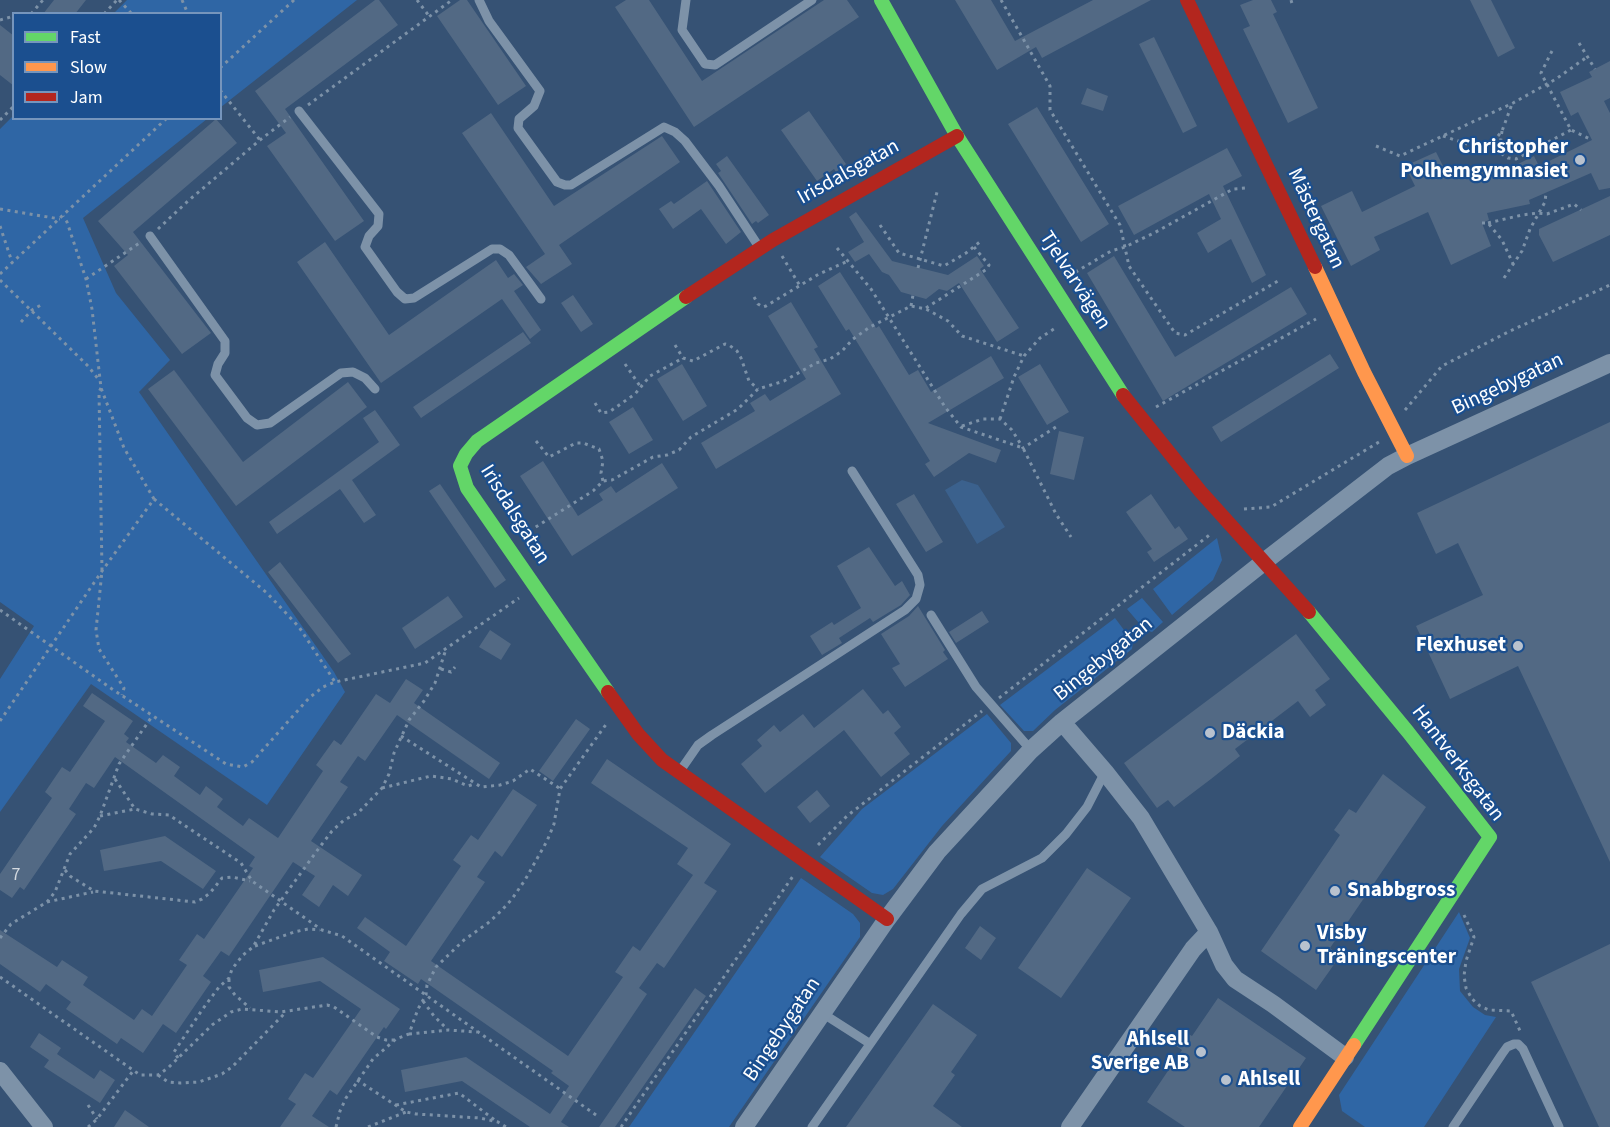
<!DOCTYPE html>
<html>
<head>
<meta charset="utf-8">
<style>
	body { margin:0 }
	#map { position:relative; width:1610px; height:1127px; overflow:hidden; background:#365274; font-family:"Source Sans 3",sans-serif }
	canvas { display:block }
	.legend { position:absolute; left:12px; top:12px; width:210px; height:108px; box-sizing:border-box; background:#1b4f8f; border:2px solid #7695bc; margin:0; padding:8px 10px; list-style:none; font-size:18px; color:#fff }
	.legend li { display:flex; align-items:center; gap:12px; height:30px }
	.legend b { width:30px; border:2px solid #7695bc }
</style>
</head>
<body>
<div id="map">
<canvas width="1610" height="1127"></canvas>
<ul class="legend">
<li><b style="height:8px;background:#63d668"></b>Fast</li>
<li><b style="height:8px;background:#ff974d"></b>Slow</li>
<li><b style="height:8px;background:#b3261e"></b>Jam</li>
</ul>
</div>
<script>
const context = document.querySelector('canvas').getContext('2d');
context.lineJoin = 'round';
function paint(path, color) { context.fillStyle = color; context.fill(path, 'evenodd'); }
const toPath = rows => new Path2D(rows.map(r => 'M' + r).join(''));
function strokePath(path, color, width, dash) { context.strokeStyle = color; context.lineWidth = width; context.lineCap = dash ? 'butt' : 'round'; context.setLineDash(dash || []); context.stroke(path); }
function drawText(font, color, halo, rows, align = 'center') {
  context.font = font + ' "Source Sans 3",sans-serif'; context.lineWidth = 4.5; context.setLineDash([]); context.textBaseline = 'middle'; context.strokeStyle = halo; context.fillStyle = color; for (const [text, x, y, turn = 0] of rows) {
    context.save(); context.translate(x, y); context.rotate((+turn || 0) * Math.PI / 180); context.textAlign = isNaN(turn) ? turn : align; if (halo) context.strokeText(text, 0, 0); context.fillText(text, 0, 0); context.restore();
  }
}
paint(toPath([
	[127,0,357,0,221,107,220,14,114,13],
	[13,116,14,118,207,119,83,218,116,293,170,360,139,392,334,672,345,692,267,805,91,684,0,812,0,679,34,626,0,602,0,129],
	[1217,538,1222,560,1213,580,1172,615,1153,589],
	[1142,598,1163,622,1152,632,1145,630,1127,609],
	[1115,618,1133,642,1132,649,1055,710,1033,731,1024,731,1000,705],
	[987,714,1011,743,1011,751,942,826,893,889,883,895,872,893,820,857,862,809],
	[801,878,853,914,860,923,860,937,729,1127,629,1127],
	[1459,912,1470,938,1459,969,1460,991,1473,1007,1485,1015,1496,1017,1424,1127,1365,1127,1342,1111,1339,1095]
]), '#2f66a5');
paint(toPath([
	[962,480,978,485,1005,527,977,544,945,490]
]), '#3b618d');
paint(toPath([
	[54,0,86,0,75,14,43,14],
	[375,0,379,0,398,25,285,109,364,221,335,241,267,146,286,133,255,91],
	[460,0,467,0,526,86,498,105,437,16],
	[626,0,649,0,702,81,824,0,847,0,859,17,694,127,615,7],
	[955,0,991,0,1015,41,1093,0,1151,0,1042,58,1036,47,997,70],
	[1253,0,1271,0,1277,12,1273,14,1318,108,1288,123,1243,29,1250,26,1240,5],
	[1470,0,1491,0,1515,48,1498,57],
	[0,25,14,36,14,86,0,75],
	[1154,37,1197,126,1183,133,1139,44],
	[1610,61,1610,98,1604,101,1610,113,1610,188,1599,190,1591,173,1529,200,1530,204,1487,213,1489,220,1482,223,1491,246,1451,265,1428,212,1374,237,1380,250,1351,266,1321,206,1352,191,1362,212,1415,186,1405,166,1436,152,1447,174,1491,164,1493,172,1512,167,1534,156,1539,166,1592,140,1578,112,1571,116,1560,92,1592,77,1589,72],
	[1087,88,1108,96,1103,111,1081,104],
	[1037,107,1109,224,1081,242,1008,124],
	[809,111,846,164,836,172,834,169,817,181,781,130],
	[491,113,554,206,662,136,680,162,559,245,572,264,541,284,526,267,545,254,462,133],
	[216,119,237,143,133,232,211,333,182,354,114,266,128,255,98,221],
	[1227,148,1242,176,1223,186,1266,275,1252,283,1231,239,1208,253,1197,233,1221,219,1209,194,1134,235,1118,206],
	[727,156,769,215,758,223,756,221,752,224,718,173,721,171,716,164],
	[707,181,741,232,726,244,701,209,673,229,659,209,671,201,674,204],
	[1610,196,1610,235,1553,262,1539,235,1539,229],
	[856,212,892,261,948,275,977,256,984,266,980,269,1019,328,997,342,959,283,947,291,939,289,926,299,901,292,889,275,882,272,869,254,855,262,848,252,864,242,849,217],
	[325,242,389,335,496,260,508,278,514,274,523,285,514,291,541,330,530,339,502,299,381,383,297,262],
	[1114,256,1175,357,1291,287,1307,314,1163,401,1087,273],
	[840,272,876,328,879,326,909,375,918,370,931,392,991,356,1004,378,928,423,1001,450,996,463,969,453,934,477,925,464,930,461,849,329,846,331,818,286],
	[573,295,593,324,581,332,561,303],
	[791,302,818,347,814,349,841,394,716,469,701,443,755,411,750,403,765,394,770,401,806,379,768,316],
	[523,332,531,343,421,418,413,407],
	[1330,354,1339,368,1221,442,1212,427],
	[682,364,707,406,683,421,657,379],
	[1040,364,1069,412,1047,425,1018,377],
	[174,370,243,462,348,382,367,407,236,506,148,389],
	[633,407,653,440,629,454,609,422],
	[375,410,400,445,352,480,376,515,364,523,340,489,277,534,269,522,379,442,363,418],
	[1610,422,1610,862,1518,666,1450,699,1416,626,1483,595,1458,543,1436,554,1417,513],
	[1059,431,1084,437,1074,480,1050,474],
	[543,461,578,516,603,500,599,494,611,486,616,493,662,463,678,488,572,556,520,476],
	[440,484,506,580,495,588,429,491],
	[914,494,943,542,926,552,896,504],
	[1151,494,1175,529,1179,526,1188,539,1154,562,1147,552,1152,549,1126,512],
	[869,547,895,586,902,581,910,595,901,605,873,622,870,618,839,638,842,643,822,655,810,636,832,622,834,625,861,608,837,566],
	[280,562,351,654,338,663,268,572],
	[448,596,463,617,415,649,402,628],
	[918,606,945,650,943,652,948,659,905,687,892,668,900,664,881,634,909,616],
	[982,611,989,622,956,643,949,632],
	[490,630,511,644,501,660,479,647],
	[1296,634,1330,679,1315,690,1326,705,1310,717,1298,701,1235,749,1240,756,1211,779,1174,807,1168,800,1157,808,1124,763],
	[406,679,423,690,414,703,500,763,489,779,397,715,365,761,358,756,340,782,348,787,311,841,362,875,348,896,333,885,319,907,302,895,315,876,293,862,229,956,221,951,203,976,211,982,176,1033,163,1024,143,1053,121,1038,117,1044,66,1009,71,1002,46,984,40,992,0,964,0,930,57,967,62,960,88,977,83,985,134,1020,142,1009,152,1016,187,965,179,960,197,934,204,939,253,868,249,866,255,857,115,757,94,788,86,783,69,809,76,814,24,890,20,887,12,898,0,890,0,874,52,798,45,792,62,767,70,772,105,721,83,706,92,693,133,721,124,734,129,738,126,742,156,763,163,755,180,767,174,776,200,795,206,786,223,799,217,807,243,826,249,818,278,838,323,771,316,765,334,740,341,745,376,694,390,703],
	[863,689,883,714,888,710,901,727,894,733,910,754,881,777,844,730,765,793,741,764,762,746,757,740,774,725,780,732,803,714,814,728],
	[576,719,590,729,553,781,539,771],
	[607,759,731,844,704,883,717,891,664,968,657,963,639,988,647,994,561,1122,569,1127,530,1127,462,1081,405,1092,401,1070,466,1057,550,1114,569,1086,551,1073,553,1071,421,979,418,984,384,961,390,952,357,928,365,917,406,946,461,866,453,860,471,835,478,840,513,789,537,805,502,857,495,851,477,877,485,882,431,961,568,1056,623,977,615,972,633,946,640,951,693,875,677,864,688,848,591,783],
	[1383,774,1426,807,1330,948,1340,956,1316,990,1261,951,1340,835,1334,830,1349,809,1356,813],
	[817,790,830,806,810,823,797,807],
	[165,836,216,871,203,889,161,861,104,871,100,850],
	[1087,868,1131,898,1061,998,1018,968],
	[980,926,996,938,981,960,965,948],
	[1610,944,1610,1127,1599,1127,1531,982],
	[323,957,400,1009,386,1029,384,1027,337,1095,330,1090,312,1116,329,1127,280,1127,296,1104,288,1099,305,1073,313,1078,361,1009,320,981,263,992,259,970],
	[695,988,706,996,615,1127,599,1127],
	[1218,998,1306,1058,1259,1127,1185,1127,1147,1102,1182,1050,1176,1046,1185,1032,1192,1036],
	[933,1004,977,1035,951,1072,955,1075,933,1106,962,1127,846,1127],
	[39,1033,61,1048,57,1054,94,1079,100,1070,115,1080,100,1103,44,1067,49,1060,30,1047],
	[125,1110,149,1127,114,1127]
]), '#526984');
strokePath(toPath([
	[119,0,132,14],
	[182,0,188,14],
	[417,0,429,16],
	[1001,0,1050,86,1050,110,1120,225,1129,266,1175,333,1185,335,1278,281],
	[1290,2,1297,0],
	[31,14,43,0],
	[104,14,117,0],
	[0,20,14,16],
	[1579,43,1595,69],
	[1552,51,1541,73,1571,130,1592,140],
	[220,68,294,0],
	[220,90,260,140],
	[308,105,452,0],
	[0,120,14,106],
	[1502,131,1500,145,1502,154,1508,158,1516,159,1571,130],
	[1443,136,1473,146,1482,146,1494,141,1502,131,1512,104],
	[1376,146,1400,156,1513,103,1556,79,1587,57],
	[0,209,60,219],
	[1482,223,1488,223,1502,240,1514,266],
	[1488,223,1522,215,1538,213,1547,214,1574,204,1581,210],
	[880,225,899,253,944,266,966,253,981,241],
	[0,226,12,262],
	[158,229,188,201,260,140,290,117],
	[837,248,871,289,945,407,961,427,1023,448,1056,514,1071,537],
	[782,256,800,286],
	[918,268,937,192],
	[0,274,167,118],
	[1069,276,1111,251,1125,247,1154,233,1233,189,1246,188],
	[1504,278,1522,251,1530,229,1545,202,1546,193],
	[86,279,141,242],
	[0,280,88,366,99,380],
	[754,297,758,304,763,307,766,306,819,274,848,261],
	[911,306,913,295],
	[926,308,987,269,989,265,974,247],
	[21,322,32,310,41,305],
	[675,345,683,358,693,361,725,344,729,345,737,351,741,358,749,381,758,389],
	[625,364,640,386],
	[101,388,99,392,102,571,96,630,99,649,124,688,122,695],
	[595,403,601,413,609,412,635,394,650,376,683,358],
	[1156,407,1316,319],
	[1405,410,1442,366,1510,331,1610,285],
	[1000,419,1014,377,1024,356,1040,338,1057,327],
	[962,426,983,419,1000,419,1012,430,1023,448,1059,425],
	[536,441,549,457,576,443,583,443,599,449,603,461,601,473,603,481],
	[154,499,267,593,299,627,335,682],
	[1244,509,1271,507,1379,442],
	[523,535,593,491,603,481,612,480,653,457,667,455,679,450,691,437,738,409,758,389,784,381,816,363,830,359,842,351,853,339,870,327,911,306,926,309,948,321,962,336,1024,356],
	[0,610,112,689,226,764,243,767,252,762,309,698,323,687,335,682,425,663,519,598],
	[441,669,451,672,455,667],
	[999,698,1212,533],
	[0,721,102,571,154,499,124,448,101,388,92,309,86,279,67,222,63,216],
	[401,736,481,787,500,785,513,781,530,769,559,788],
	[115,779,135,809,152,814,169,815,241,863,252,881,322,930,342,936,596,1115],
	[382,788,431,776,452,779,468,786,474,784],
	[100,816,135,809],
	[818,845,847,816,982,711],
	[65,870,70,876,94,891,195,902,202,899,210,893,222,878,232,877,250,881],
	[47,902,93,892],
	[1464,915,1474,937,1466,961,1464,976,1466,988,1472,999,1480,1006,1489,1010,1511,1011,1521,1033],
	[0,938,11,924,47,902,55,892,70,854,94,828,100,816,119,764,153,715],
	[255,946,294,932,308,929,320,930],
	[0,977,140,1075,158,1075,168,1068,212,1025,231,1012,242,1009,281,1012,327,1005,334,1007,377,1037,386,1040,395,1040],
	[229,979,229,987,235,995,250,1008],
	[423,1001,434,1016,448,1030],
	[409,1034,448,1030,477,1032],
	[178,1058,174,1052,202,1010,219,987,229,978,232,969,243,955,253,947,274,910,319,848,332,831,344,820,358,813,382,788,389,774,394,753,409,720,424,701,435,683,446,649],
	[158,1075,168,1082,180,1083,199,1082,222,1074,232,1067,286,1012],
	[357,1080,406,1112,416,1114,480,1118,498,1122,506,1127],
	[88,1105,97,1119],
	[396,1105,459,1093,496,1121],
	[88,1127,97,1119,133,1071],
	[336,1127,340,1111,346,1098,373,1059,396,1039,409,1034,418,1009,426,995,427,985,436,967,464,940,488,923,501,911,512,899,525,880,547,841,554,824,560,789,607,723],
	[368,1127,406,1112],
	[621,1127,793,876]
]), '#7d92a8', 3, [3, 4.5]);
strokePath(toPath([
	[479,0,489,21,540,91,534,106,519,119,518,128,557,182,565,185,571,185,664,127,675,132,685,141,719,186,759,247],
	[686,0,682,30,705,64,715,65,812,0],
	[299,111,379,214,378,226,369,236,365,247,397,292,405,299,414,298,492,249,500,249,509,255,541,299],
	[150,236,225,341,225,353,218,364,215,375,247,418,257,425,270,423,341,373,353,372,365,378,375,389],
	[931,615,976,687,1031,750],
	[680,771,698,745,712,735,905,610,916,599,920,585,918,575,852,471],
	[822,1013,869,1043],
	[812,1127,961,914,982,889,1042,858,1066,834,1087,807,1105,772],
	[1453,1127,1502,1054,1507,1047,1514,1044,1518,1044,1523,1049,1559,1127]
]), '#7d92a8', 9);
strokePath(toPath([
	[1062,722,1105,772,1141,818,1209,932],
	[0,1071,44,1127],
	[744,1127,887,919,937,852,1031,750,1062,722,1265,561,1388,466,1407,456,1610,363],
	[1070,1127,1193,949,1209,932,1224,965,1235,979,1273,1004,1345,1057]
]), '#7d92a8', 18);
strokePath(toPath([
	[881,0,957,136,1123,395],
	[1309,612,1408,732,1490,837,1354,1045],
	[608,692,467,488,460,466,466,454,477,441,686,297]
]), '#63d668', 14);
strokePath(toPath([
	[1315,267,1364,372,1407,456],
	[1300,1127,1354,1045]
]), '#ff974d', 14);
strokePath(toPath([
	[1187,0,1315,267],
	[686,297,773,240,957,136],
	[1123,395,1200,491,1309,612],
	[608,692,638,734,662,760,887,919]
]), '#b3261e', 14);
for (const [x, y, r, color] of [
	[1580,160,6,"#b9c2ce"],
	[1518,646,6,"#b9c2ce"],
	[1210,733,6,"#b9c2ce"],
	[1335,891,6,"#b9c2ce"],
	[1305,946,6,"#b9c2ce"],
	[1201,1052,6,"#b9c2ce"],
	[1226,1080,6,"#b9c2ce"]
]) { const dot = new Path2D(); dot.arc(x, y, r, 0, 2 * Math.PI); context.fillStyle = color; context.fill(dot); strokePath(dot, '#1b4f8f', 2); }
drawText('18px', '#d4dae0', null, [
	["7",16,876]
]);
drawText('bold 21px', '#fff', '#1b4f8f', [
	["Christopher",1568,148,"right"],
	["Polhemgymnasiet",1568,172,"right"],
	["Flexhuset",1506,646,"right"],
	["Däckia",1222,733],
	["Snabbgross",1347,891],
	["Visby",1317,934],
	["Träningscenter",1317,958],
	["Ahlsell",1189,1040,"right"],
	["Sverige AB",1189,1064,"right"],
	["Ahlsell",1238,1080]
], 'left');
drawText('21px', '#fff', '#1b4f8f', [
	["Irisdalsgatan",849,173,-29],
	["Mästergatan",1315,219,65],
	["Tjelvarvägen",1074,281,57],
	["Bingebygatan",1508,385,-25],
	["Irisdalsgatan",514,515,58],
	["Bingebygatan",1104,660,-39],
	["Hantverksgatan",1457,764,53],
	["Bingebygatan",783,1030,-56]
]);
</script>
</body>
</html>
